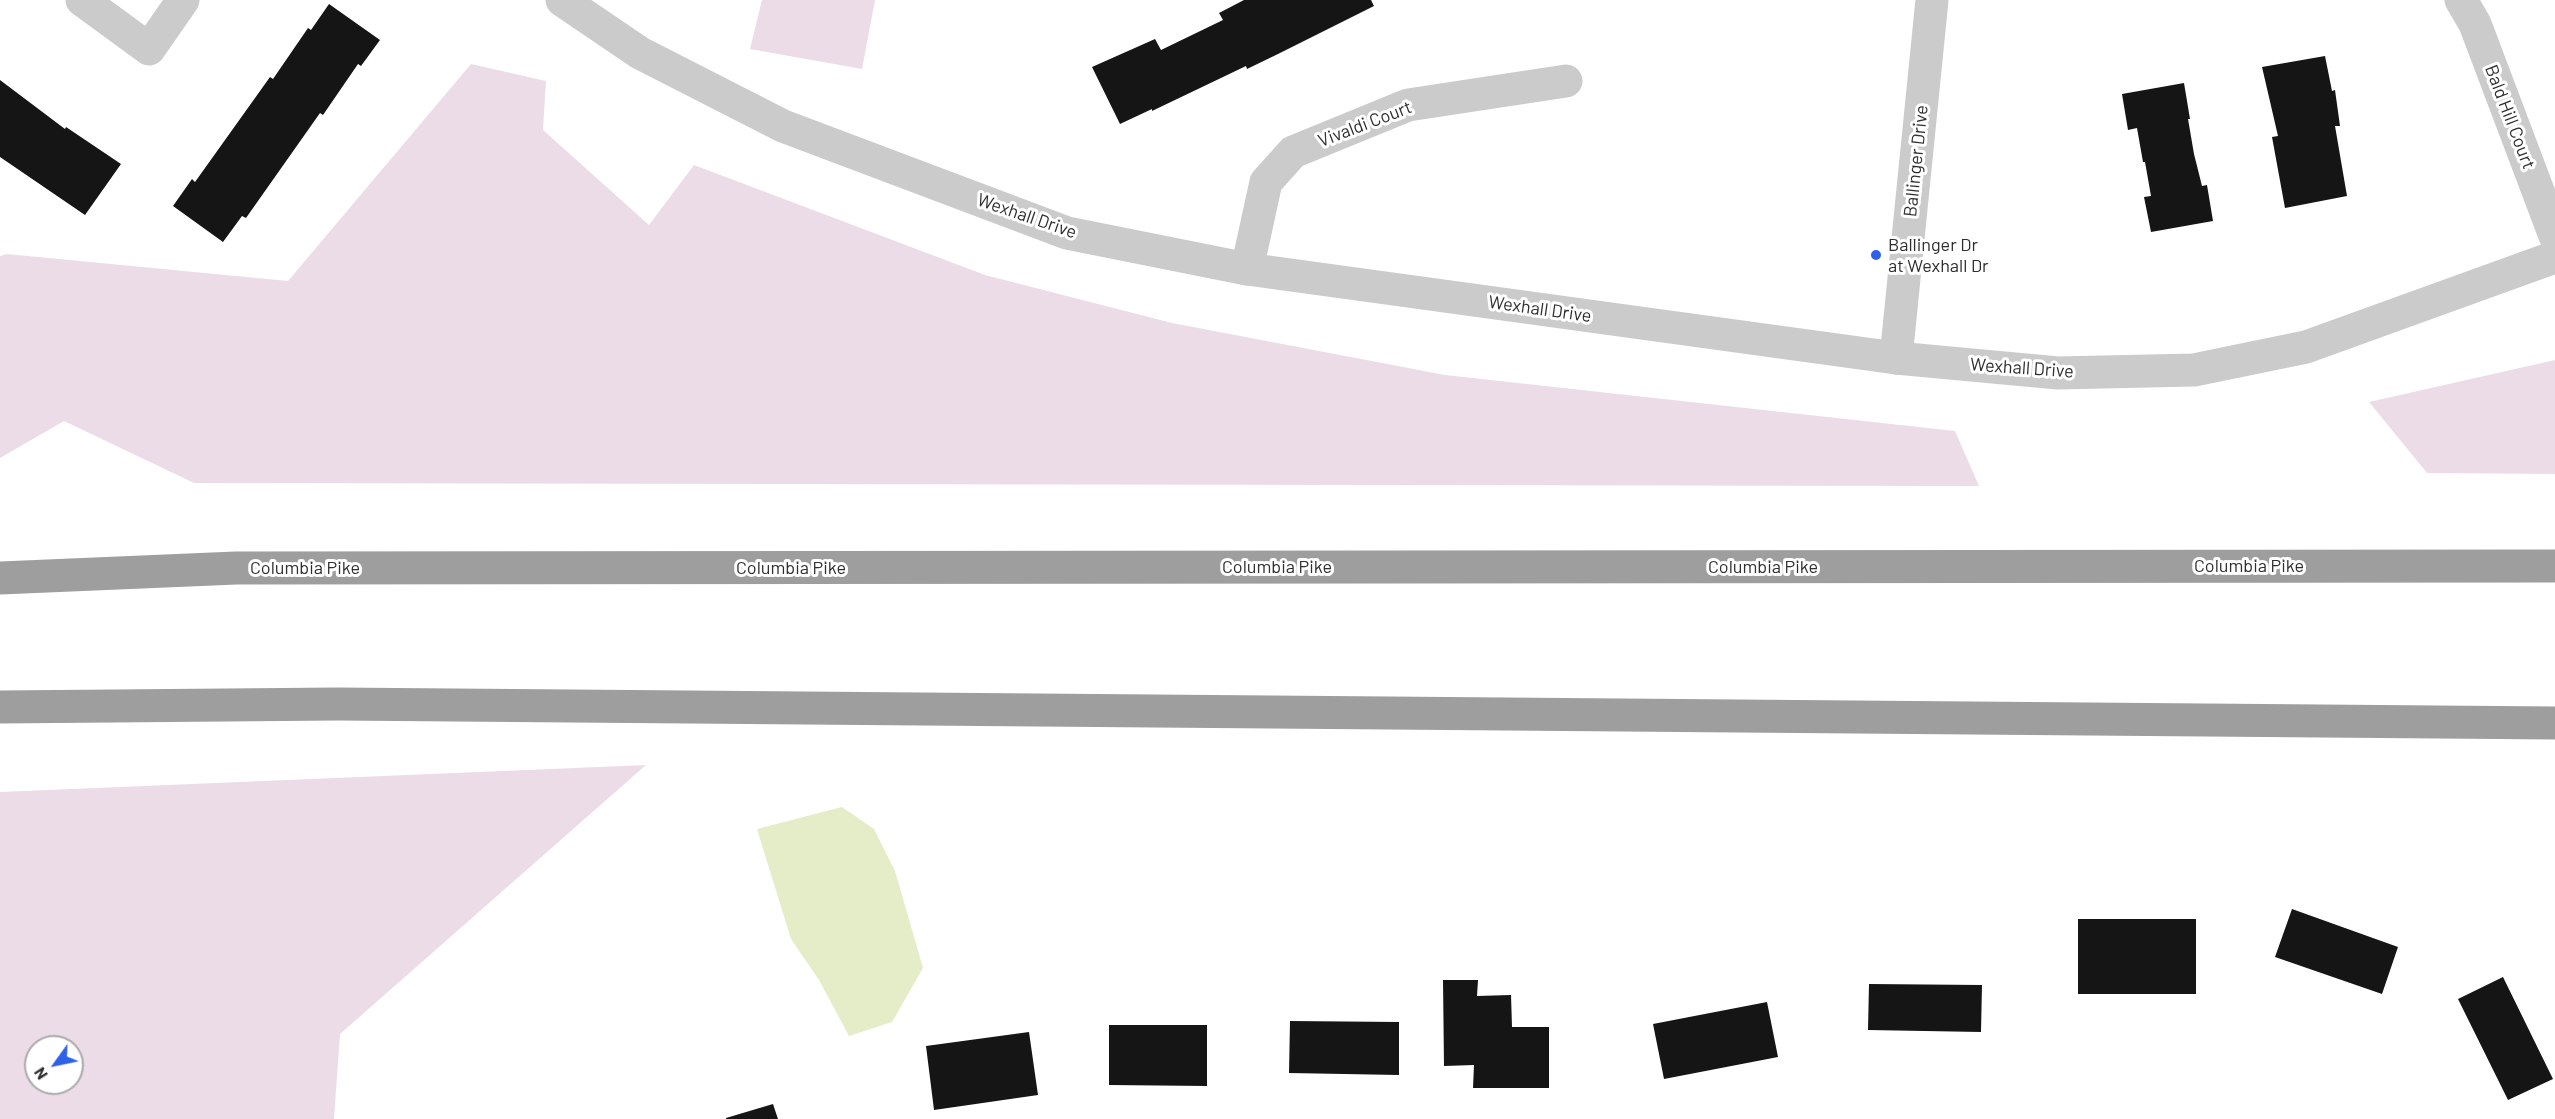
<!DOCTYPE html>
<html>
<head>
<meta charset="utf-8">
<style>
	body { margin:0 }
	#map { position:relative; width:2555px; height:1119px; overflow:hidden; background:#fff; font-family:Barlow,sans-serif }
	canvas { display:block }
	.north { position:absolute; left:24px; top:1035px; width:60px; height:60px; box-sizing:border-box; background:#fff; border:2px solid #ababab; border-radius:50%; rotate:237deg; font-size:16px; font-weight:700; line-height:24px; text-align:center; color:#2e2e2e }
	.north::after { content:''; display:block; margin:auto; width:21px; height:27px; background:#2e60e8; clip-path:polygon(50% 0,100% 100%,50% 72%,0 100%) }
</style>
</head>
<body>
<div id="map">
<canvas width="2555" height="1119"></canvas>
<div class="north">N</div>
</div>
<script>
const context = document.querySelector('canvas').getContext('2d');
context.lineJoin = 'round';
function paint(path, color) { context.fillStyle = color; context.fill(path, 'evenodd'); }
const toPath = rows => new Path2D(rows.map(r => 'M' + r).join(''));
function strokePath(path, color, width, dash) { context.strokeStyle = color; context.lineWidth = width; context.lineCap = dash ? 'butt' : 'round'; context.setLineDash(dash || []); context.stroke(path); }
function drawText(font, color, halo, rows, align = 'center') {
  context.font = font + ' Barlow,sans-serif'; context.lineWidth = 6; context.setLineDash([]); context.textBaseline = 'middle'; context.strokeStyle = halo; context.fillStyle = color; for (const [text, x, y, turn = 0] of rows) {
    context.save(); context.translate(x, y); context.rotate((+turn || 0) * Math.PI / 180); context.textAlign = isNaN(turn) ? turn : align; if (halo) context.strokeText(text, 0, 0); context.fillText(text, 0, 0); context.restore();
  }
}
paint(toPath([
	[762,0,875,0,862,69,750,49],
	[471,64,546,81,543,130,649,225,694,165,985,275,1172,323,1445,375,1955,431,1979,486,194,483,64,421,0,458,0,256,7,254,288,281],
	[2555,360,2555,474,2427,473,2369,402],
	[646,765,340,1034,334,1119,0,1119,0,792],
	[36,1047,72,1047,72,1083,36,1083]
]), '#ecdce8');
paint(toPath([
	[842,807,874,829,895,871,923,968,892,1022,849,1036,819,980,791,939,757,829]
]), '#e5ecc8');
paint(toPath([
	[1244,0,1371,0,1374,6,1278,54,1247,69,1246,66,1152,111,1152,109,1120,124,1092,67,1155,39,1161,50,1223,20,1219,13],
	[329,4,380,40,361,66,358,64,323,115,320,113,246,218,242,216,223,242,173,206,192,179,195,182,270,77,273,79,308,28,311,30],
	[2325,56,2332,91,2335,90,2340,126,2335,126,2347,196,2285,208,2272,137,2278,136,2262,67],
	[0,80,65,129,66,127,121,164,85,215,0,157],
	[2184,83,2190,119,2188,119,2194,154,2202,186,2207,185,2213,221,2151,232,2144,197,2151,196,2145,162,2143,162,2137,128,2128,130,2122,94],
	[2292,909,2398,947,2382,994,2275,957],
	[2078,919,2196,919,2196,994,2078,994],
	[2503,977,2553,1079,2508,1100,2458,999],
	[1443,980,1478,980,1477,996,1511,995,1512,1027,1549,1027,1549,1088,1473,1088,1474,1065,1444,1066],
	[1869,984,1982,985,1981,1032,1868,1030],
	[1767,1002,1778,1057,1664,1079,1653,1024],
	[1290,1021,1399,1022,1399,1075,1289,1073],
	[1109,1025,1207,1025,1207,1086,1109,1085],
	[1029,1032,1038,1095,934,1110,926,1046],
	[773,1104,778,1119,726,1119,726,1118]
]), '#151515');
strokePath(toPath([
	[82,0,149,49,183,0],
	[2461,0,2475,24,2555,236],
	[1247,269,1266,182,1293,152,1408,105,1566,81],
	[1896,358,2058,373,2194,370,2306,347,2555,257]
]), '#cbcbcb', 33);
strokePath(toPath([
	[562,0,640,53,783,126,1067,233,1247,269,1896,358,1932,0]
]), '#cbcbcb', 33);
strokePath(toPath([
	[0,578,236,568,2555,566],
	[0,707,338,704,2555,723]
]), '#9e9e9e', 33);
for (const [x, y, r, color] of [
	[1876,255,6,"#2e60e8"]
]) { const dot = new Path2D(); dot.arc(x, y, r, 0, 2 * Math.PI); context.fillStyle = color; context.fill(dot); strokePath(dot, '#fff', 2); }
drawText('18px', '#2e2e2e', '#fff', [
	["Bald Hill Court",2510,117,69],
	["Vivaldi Court",1365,124,-21],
	["Ballinger Drive",1916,161,-84],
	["Wexhall Drive",1027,216,19],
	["Wexhall Drive",1540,309,8],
	["Wexhall Drive",2022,368,4],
	["Columbia Pike",2249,566],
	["Columbia Pike",1277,567],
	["Columbia Pike",1763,567],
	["Columbia Pike",305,568],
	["Columbia Pike",791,568]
]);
drawText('18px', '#2e2e2e', '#fff', [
	["Ballinger Dr",1888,245],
	["at Wexhall Dr",1888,266]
], 'left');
</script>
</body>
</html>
